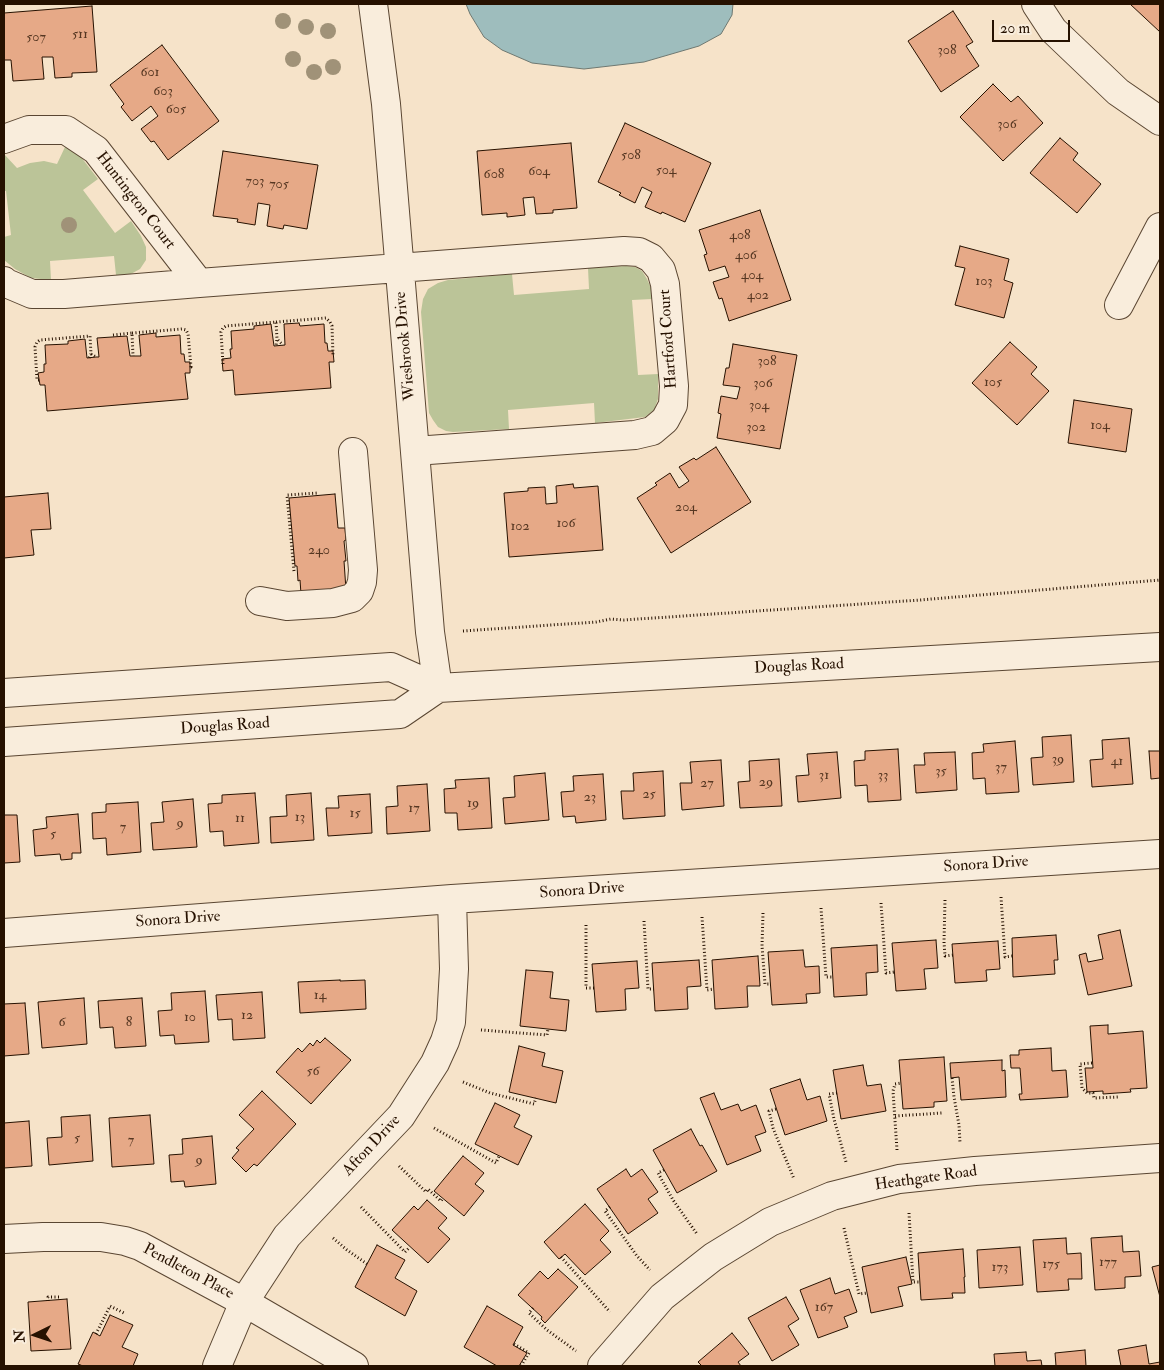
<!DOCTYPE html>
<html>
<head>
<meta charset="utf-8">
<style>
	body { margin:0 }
	#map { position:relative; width:1164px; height:1370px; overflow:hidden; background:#f6e3c9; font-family:"IM FELL Double Pica",serif }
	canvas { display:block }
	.frame { position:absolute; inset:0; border:5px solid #261100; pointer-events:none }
	.north { position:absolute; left:10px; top:1310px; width:50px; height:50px; -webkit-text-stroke:4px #f9eddc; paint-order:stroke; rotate:266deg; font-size:14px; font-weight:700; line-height:20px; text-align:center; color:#261100 }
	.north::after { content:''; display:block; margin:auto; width:18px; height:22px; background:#261100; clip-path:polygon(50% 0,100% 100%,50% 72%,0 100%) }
	.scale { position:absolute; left:992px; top:20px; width:78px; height:22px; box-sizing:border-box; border:2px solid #261100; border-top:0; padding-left:6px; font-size:15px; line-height:18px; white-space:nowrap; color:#261100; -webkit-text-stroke:4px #f9eddc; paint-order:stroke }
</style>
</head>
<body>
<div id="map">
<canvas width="1164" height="1370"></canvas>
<div class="frame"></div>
<div class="north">N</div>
<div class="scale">20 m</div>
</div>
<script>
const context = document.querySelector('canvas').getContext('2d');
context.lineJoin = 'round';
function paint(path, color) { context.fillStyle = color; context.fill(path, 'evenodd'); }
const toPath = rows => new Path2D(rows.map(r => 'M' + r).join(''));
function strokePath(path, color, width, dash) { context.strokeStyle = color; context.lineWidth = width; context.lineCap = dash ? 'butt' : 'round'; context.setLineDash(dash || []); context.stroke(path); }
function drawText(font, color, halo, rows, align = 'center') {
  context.font = font + ' "IM FELL Double Pica",serif'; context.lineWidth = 4; context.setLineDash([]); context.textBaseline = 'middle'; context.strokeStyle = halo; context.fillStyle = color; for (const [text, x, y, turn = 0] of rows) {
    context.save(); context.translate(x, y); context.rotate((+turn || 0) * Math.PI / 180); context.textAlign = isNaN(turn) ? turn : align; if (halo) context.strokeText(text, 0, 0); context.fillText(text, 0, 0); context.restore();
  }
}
paint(toPath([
	[65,147,74,151,81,157,98,179,83,190,115,233,131,221,141,236,146,247,146,260,140,269,129,275,116,275,114,256,50,261,51,280,31,278,15,269,4,260,4,237,11,235,6,191,4,191,4,154,17,168,30,163,44,161,57,164],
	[626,266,635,267,642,271,647,279,651,288,652,299,632,300,638,375,658,374,658,399,654,410,645,417,595,423,594,403,508,410,509,429,453,432,446,431,438,427,433,420,429,413,421,312,423,299,428,289,438,283,448,280,512,274,514,295,589,289,588,268]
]), '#bbc498');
const water = toPath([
	[466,4,733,4,732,15,721,34,699,46,644,62,584,69,532,63,502,50,484,37,470,14,466,4]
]);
paint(water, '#9ebdbd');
strokePath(water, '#6e7871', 1);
const building = toPath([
	[1130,4,1160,4,1160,32,1130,4],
	[92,6,97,72,72,73,72,77,55,78,53,57,42,57,44,79,13,81,11,60,4,60,4,13,92,6],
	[953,11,973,42,966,46,979,66,941,92,908,41,953,11],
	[162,45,219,121,168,160,154,141,151,142,141,129,158,116,151,106,132,121,121,107,124,104,110,85,162,45],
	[993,84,1011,102,1018,96,1043,123,1003,161,960,117,993,84],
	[625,123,711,163,685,222,662,212,661,214,645,207,652,192,642,187,635,203,619,195,621,193,598,182,625,123],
	[1060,138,1078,153,1073,160,1101,184,1077,213,1030,173,1060,138],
	[571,143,577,208,553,210,553,213,536,214,534,197,523,198,525,215,507,217,507,213,482,215,477,151,571,143],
	[223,151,318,165,307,229,284,225,283,229,267,226,270,205,258,203,255,225,237,222,238,219,213,216,223,151],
	[760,210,791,300,729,321,722,298,719,299,713,282,729,277,725,266,709,271,704,255,707,254,699,230,760,210],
	[960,246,1009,259,1004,280,1013,283,1004,318,955,305,965,268,955,266,960,246],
	[299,323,300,326,324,324,325,343,327,343,328,351,333,351,334,362,329,362,331,388,235,395,233,370,223,371,222,359,231,358,230,349,232,349,231,331,254,329,254,326,271,324,274,346,285,345,284,324,299,323],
	[156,333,156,337,180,335,181,354,184,354,185,362,190,362,190,373,185,373,188,399,47,411,45,385,40,385,38,373,44,372,44,364,46,364,45,345,68,344,68,341,85,339,87,358,96,357,99,357,97,338,127,336,130,356,141,356,139,335,156,333],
	[1010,342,1037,367,1031,374,1049,391,1017,425,972,383,1010,342],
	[733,344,797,355,780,449,717,438,721,414,718,413,721,396,737,399,740,387,723,385,726,368,729,368,733,344],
	[1074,400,1132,409,1126,452,1068,443,1074,400],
	[716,447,751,502,671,553,637,498,657,485,655,483,670,473,679,488,689,481,679,467,694,458,696,460,716,447],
	[573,484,574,488,598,486,603,550,509,557,504,493,528,491,528,488,545,487,546,504,557,503,556,486,573,484],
	[48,493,51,529,31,530,34,555,4,558,4,497,48,493],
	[335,494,338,528,345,528,346,540,344,541,346,561,344,561,346,590,301,594,300,580,298,581,297,566,295,566,289,498,335,494],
	[1071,735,1074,782,1033,785,1031,758,1043,757,1042,737,1071,735],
	[1129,738,1133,784,1092,787,1090,760,1103,759,1102,740,1129,738],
	[1015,741,1019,792,986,794,985,778,973,779,972,753,984,752,983,744,1015,741],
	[898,749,901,800,868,802,867,785,855,786,854,761,865,760,865,751,898,749],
	[1149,751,1160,751,1160,778,1151,779,1149,751],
	[837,752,841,798,798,802,796,776,809,775,807,754,837,752],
	[955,752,957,790,916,793,914,765,925,765,924,753,955,752],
	[779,759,782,806,740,808,738,782,750,781,749,761,779,759],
	[721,760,724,806,682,810,680,783,692,783,690,762,721,760],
	[663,771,665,816,623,819,621,791,634,791,633,773,663,771],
	[545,773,549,820,505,824,503,798,515,797,514,776,545,773],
	[603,774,606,820,576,823,575,816,563,817,561,792,574,791,573,776,603,774],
	[489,778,492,828,458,830,457,813,445,813,444,789,456,788,455,780,489,778],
	[427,784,430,831,387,834,386,807,398,806,397,786,427,784],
	[255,793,259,843,224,846,223,831,210,832,208,804,222,803,222,795,255,793],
	[311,793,314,840,271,843,270,817,287,816,286,795,311,793],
	[370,794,372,833,328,836,326,808,339,808,338,796,370,794],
	[193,799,197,847,153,850,151,823,164,822,162,802,193,799],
	[138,802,141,852,107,855,106,838,93,839,92,813,106,812,106,804,138,802],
	[78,814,81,853,72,853,72,859,61,860,60,854,35,856,33,830,47,828,46,817,78,814],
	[4,815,17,815,20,862,4,863,4,815],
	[1120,930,1132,986,1088,995,1079,955,1086,953,1088,962,1103,959,1098,935,1120,930],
	[1056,935,1058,960,1054,960,1055,974,1013,977,1012,938,1056,935],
	[936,940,938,968,924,969,926,989,896,991,892,943,936,940],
	[998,941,1000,969,986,970,987,981,955,983,952,944,998,941],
	[877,945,878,972,866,973,867,995,834,997,831,948,877,945],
	[803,950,805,967,819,966,820,993,806,994,807,1003,772,1005,768,952,803,950],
	[758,956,760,986,747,986,748,1007,715,1009,712,960,758,956],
	[699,960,701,986,687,987,688,1009,655,1011,652,963,699,960],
	[637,961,639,988,625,989,626,1010,596,1012,592,964,637,961],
	[526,970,553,972,550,998,569,1000,566,1031,520,1026,526,970],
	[340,980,340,981,365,980,366,1009,300,1013,298,982,340,980],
	[205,991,209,1042,175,1044,174,1035,160,1036,158,1011,172,1010,171,993,205,991],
	[262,992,265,1038,233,1040,232,1019,218,1020,216,995,262,992],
	[84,998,87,1044,42,1048,38,1002,84,998],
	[142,998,146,1046,115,1048,113,1027,100,1028,98,1001,142,998],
	[25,1003,29,1054,4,1056,4,1004,25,1003],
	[1108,1025,1108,1034,1143,1031,1147,1088,1130,1089,1131,1092,1103,1094,1103,1091,1087,1092,1085,1068,1093,1068,1090,1026,1108,1025],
	[325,1038,351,1060,311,1104,276,1072,298,1048,302,1052,310,1043,313,1046,317,1040,320,1043,325,1038],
	[519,1046,545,1053,542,1066,563,1071,556,1103,509,1092,519,1046],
	[1051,1048,1052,1071,1066,1070,1068,1097,1020,1100,1019,1094,1022,1094,1020,1068,1011,1068,1010,1055,1019,1055,1019,1050,1051,1048],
	[944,1057,947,1101,934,1102,934,1107,903,1109,899,1060,944,1057],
	[1002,1060,1002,1071,1005,1070,1006,1097,961,1100,959,1077,951,1078,950,1063,1002,1060],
	[863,1065,867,1086,881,1084,886,1111,841,1119,833,1070,863,1065],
	[800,1079,807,1100,820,1096,827,1121,785,1135,770,1089,800,1079],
	[262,1091,296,1124,257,1166,254,1164,246,1172,232,1158,239,1150,236,1148,254,1129,239,1115,262,1091],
	[714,1093,721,1110,738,1104,741,1111,756,1105,766,1132,755,1136,761,1151,727,1165,700,1098,714,1093],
	[495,1103,520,1115,514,1127,532,1136,518,1165,475,1144,495,1103],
	[90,1115,93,1161,49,1165,47,1138,62,1137,61,1117,90,1115],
	[150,1115,154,1164,112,1167,109,1118,150,1115],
	[29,1121,32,1166,4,1168,4,1123,29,1121],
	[691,1129,700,1146,702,1145,717,1171,677,1193,653,1150,691,1129],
	[212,1136,216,1184,185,1187,184,1181,171,1182,169,1155,183,1154,182,1139,212,1136],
	[463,1156,484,1173,475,1184,484,1191,464,1216,434,1191,463,1156],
	[626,1169,631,1177,642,1169,658,1192,648,1199,658,1213,628,1234,597,1189,626,1169],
	[427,1200,447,1218,438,1228,450,1239,428,1263,392,1230,414,1206,418,1210,427,1200],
	[585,1204,609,1231,600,1240,611,1252,585,1275,565,1254,559,1259,544,1242,585,1204],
	[1122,1236,1123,1252,1139,1251,1141,1276,1125,1277,1125,1288,1095,1290,1091,1238,1122,1236],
	[1066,1238,1067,1254,1081,1253,1082,1279,1068,1279,1069,1290,1037,1292,1033,1240,1066,1238],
	[377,1245,405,1260,395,1278,417,1291,405,1316,355,1287,377,1245],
	[1020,1247,1023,1285,979,1288,977,1250,1020,1247],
	[963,1249,965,1277,964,1277,965,1293,952,1293,953,1298,921,1300,918,1253,963,1249],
	[906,1257,912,1284,898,1287,903,1306,871,1313,862,1267,906,1257],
	[1160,1265,1160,1297,1152,1267,1160,1265],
	[558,1269,578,1287,545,1323,541,1319,542,1317,518,1295,540,1271,548,1279,558,1269],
	[830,1278,835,1294,849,1289,857,1312,844,1317,848,1327,818,1338,800,1290,830,1278],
	[786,1297,799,1319,788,1326,799,1345,772,1361,748,1318,786,1297],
	[67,1299,71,1349,31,1351,28,1302,67,1299],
	[487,1306,523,1327,513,1345,527,1353,519,1366,497,1366,464,1347,487,1306],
	[110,1315,133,1325,122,1347,138,1354,133,1366,83,1366,78,1364,93,1332,100,1336,110,1315],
	[732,1333,749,1354,738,1362,741,1366,702,1366,698,1362,732,1333],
	[1146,1345,1149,1364,1160,1362,1160,1366,1121,1366,1118,1350,1146,1345],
	[1085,1350,1086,1366,1056,1366,1055,1353,1085,1350],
	[1026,1352,1027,1361,1041,1360,1042,1366,995,1366,994,1354,1026,1352]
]);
paint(building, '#e6a987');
strokePath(building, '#261100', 1);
const minor = toPath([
	[373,4,386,104,430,632,438,688],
	[1036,4,1053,30,1118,92,1160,121],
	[4,139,29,130,66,130,96,150,199,283,64,294,32,294,6,283,4,281],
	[199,283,624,251,639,252,651,258,661,270,665,284,674,386,673,405,665,420,652,431,635,435,415,451],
	[1119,305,1160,227],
	[260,601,287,606,333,603,352,598,359,591,362,582,363,570,353,452],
	[4,693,391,667,438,688,1160,647],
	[4,742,400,714,438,688],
	[4,933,452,899,1160,854],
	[4,1239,43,1237,101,1237,125,1241,140,1246,244,1302,354,1366],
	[217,1366,244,1302,287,1236,401,1116,435,1063,445,1041,451,1022,454,969,452,899],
	[602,1366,662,1297,713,1257,770,1222,832,1196,899,1179,975,1171,1160,1158]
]);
strokePath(minor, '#5a4632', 30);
strokePath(toPath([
	[276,322,326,318,330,322,332,326,333,356],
	[132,333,182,329,186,330,188,334,191,367,190,367],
	[113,335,132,333,133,356],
	[278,340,283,345],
	[91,354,96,357],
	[223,364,221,332,223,328,226,326,276,322,277,339,276,346],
	[39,380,37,380,35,347,37,342,40,340,90,336,91,354,89,358],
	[294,571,287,495,318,493],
	[463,631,596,622,611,619,624,620,920,600,1160,580],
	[1001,897,1005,957,1012,956],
	[945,900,944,942,945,956,953,955],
	[881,903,886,973,894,972],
	[821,908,826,977,832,977],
	[763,913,762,946,765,984,771,984],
	[702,917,707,990,714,989],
	[644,921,648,989,654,989],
	[586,925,586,988,594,988],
	[481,1030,547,1035,548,1029],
	[1092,1063,1080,1064,1082,1088,1087,1093,1093,1093,1094,1098,1118,1097],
	[952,1078,954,1097,959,1125,960,1143],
	[463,1082,490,1093,534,1104,536,1098],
	[837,1093,829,1094,834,1119,846,1162],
	[776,1109,769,1111,773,1128,794,1179],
	[895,1116,942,1113],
	[434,1128,496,1163,499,1156],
	[897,1150,893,1091,895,1084,901,1083],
	[399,1166,426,1192,428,1189,441,1201,443,1198],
	[664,1170,658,1173,673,1200,697,1234],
	[361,1207,405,1252,410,1247],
	[610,1207,605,1211,637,1256,650,1270],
	[909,1213,913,1282,920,1282],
	[844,1228,859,1294,867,1293],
	[333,1238,347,1250,367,1264],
	[561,1257,610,1312],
	[48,1301,48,1297,60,1297],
	[533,1308,529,1313,547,1330,576,1351],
	[96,1334,110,1306,124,1313],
	[514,1344,529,1353,521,1366]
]), '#261100', 3, [1, 2.5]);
strokePath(minor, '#f9eddc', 28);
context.fillStyle = '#a09278';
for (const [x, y] of [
	[283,21],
	[306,27],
	[328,31],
	[293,59],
	[333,67],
	[314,72],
	[69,225]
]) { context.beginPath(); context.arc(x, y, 8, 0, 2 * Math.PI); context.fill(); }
drawText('14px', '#563722', null, [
	["511",80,35],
	["507",36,38],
	["308",947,51],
	["601",150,73],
	["603",163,92],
	["605",176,110],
	["306",1007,125],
	["508",631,156],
	["504",666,171],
	["604",539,172],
	["608",494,175],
	["703",255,182],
	["705",279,185],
	["408",740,236],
	["406",746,256],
	["404",752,276],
	["103",984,282],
	["402",758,296],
	["308",767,362],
	["105",993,383],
	["306",763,384],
	["304",759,406],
	["104",1100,426],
	["302",756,428],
	["204",686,508],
	["106",566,524],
	["102",520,527],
	["240",319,551],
	["39",1058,760],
	["41",1117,762],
	["37",1001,768],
	["35",941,772],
	["31",824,776],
	["33",883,776],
	["29",766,783],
	["27",707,784],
	["25",649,795],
	["23",590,798],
	["19",473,804],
	["17",414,809],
	["15",355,814],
	["13",300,818],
	["11",240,819],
	["9",180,824],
	["7",123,828],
	["5",53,835],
	["14",320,996],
	["12",247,1016],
	["10",190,1018],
	["6",62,1023],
	["8",129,1023],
	["56",313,1072],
	["5",77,1139],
	["7",131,1141],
	["9",199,1161],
	["177",1108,1263],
	["175",1051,1265],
	["173",1000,1268],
	["167",824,1308]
]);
drawText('16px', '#261100', '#f9eddc', [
	["Huntington Court",135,201,52],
	["Hartford Court",669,339,-94],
	["Wiesbrook Drive",406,346,-95],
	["Douglas Road",799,667,-3],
	["Douglas Road",225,727,-4],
	["Sonora Drive",986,865,-4],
	["Sonora Drive",582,891,-4],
	["Sonora Drive",178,920,-4],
	["Afton Drive",372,1146,-47],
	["Heathgate Road",926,1179,-8],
	["Pendleton Place",188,1272,28]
]);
</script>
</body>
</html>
